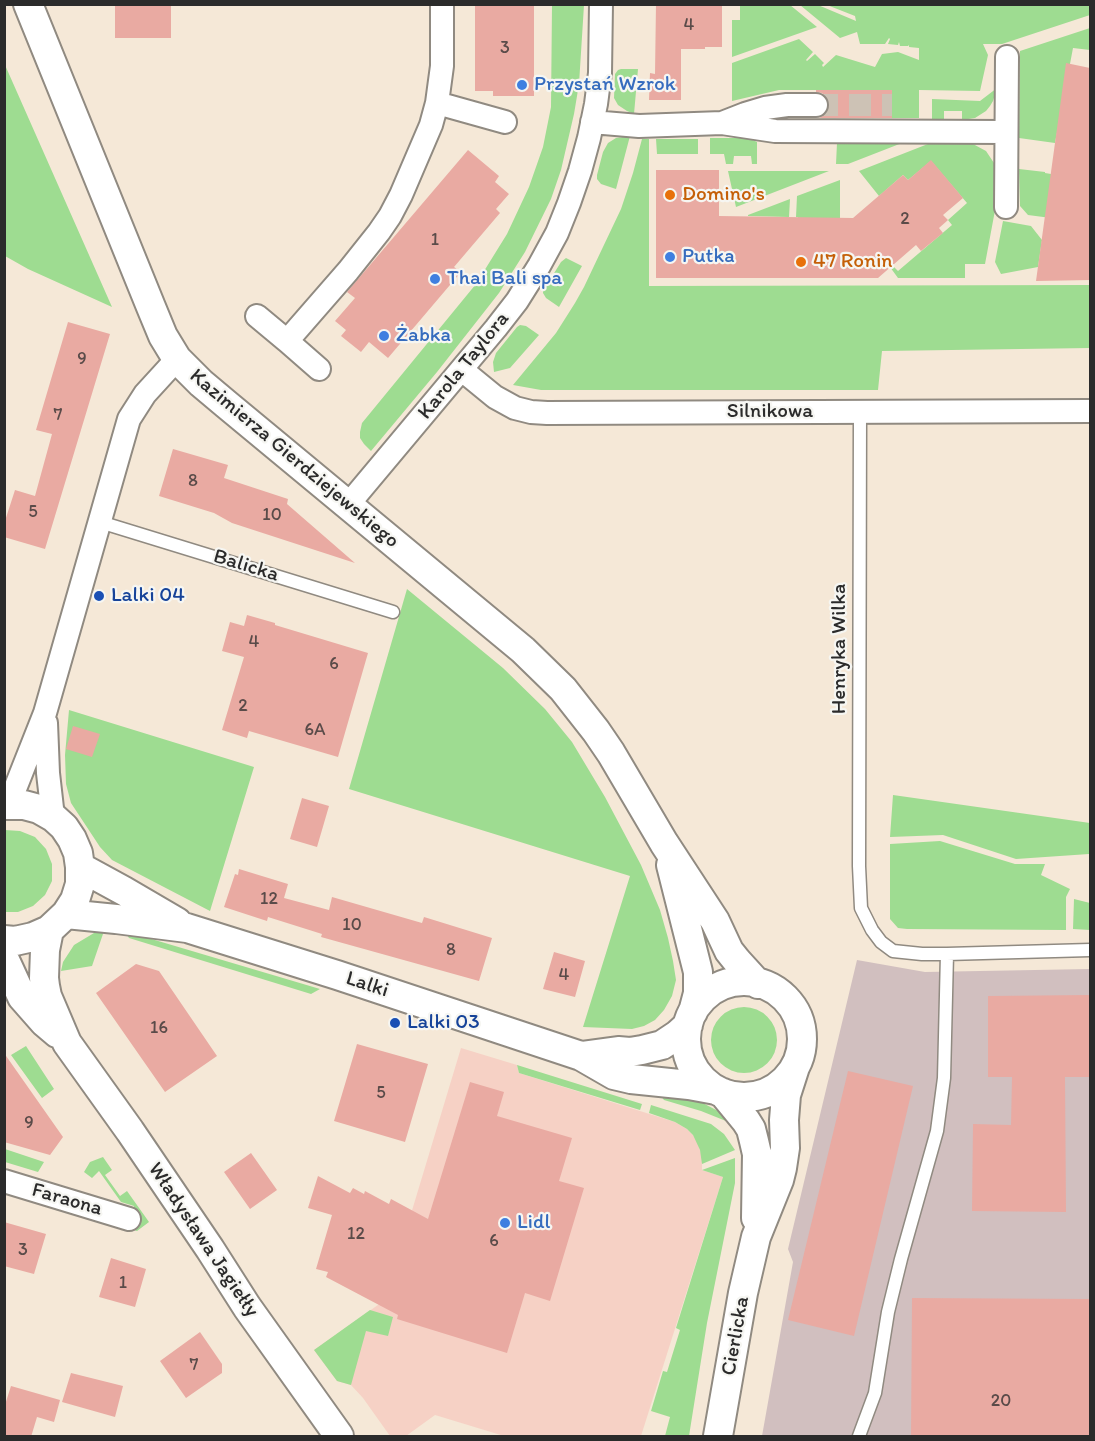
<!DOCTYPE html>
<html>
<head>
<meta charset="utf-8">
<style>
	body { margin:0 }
	#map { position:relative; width:1095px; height:1441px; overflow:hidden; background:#f5e8d7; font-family:Itim,sans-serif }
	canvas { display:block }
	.frame { position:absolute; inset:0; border:6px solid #2b2b2b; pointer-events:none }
</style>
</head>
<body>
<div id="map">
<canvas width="1095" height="1441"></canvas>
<div class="frame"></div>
</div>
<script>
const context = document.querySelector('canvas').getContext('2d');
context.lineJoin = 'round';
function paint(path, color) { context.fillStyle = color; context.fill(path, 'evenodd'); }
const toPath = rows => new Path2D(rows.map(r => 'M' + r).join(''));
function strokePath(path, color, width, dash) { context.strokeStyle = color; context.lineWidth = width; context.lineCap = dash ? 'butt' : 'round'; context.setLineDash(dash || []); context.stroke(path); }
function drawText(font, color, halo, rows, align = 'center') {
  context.font = font + ' Itim,sans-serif'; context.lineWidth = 4.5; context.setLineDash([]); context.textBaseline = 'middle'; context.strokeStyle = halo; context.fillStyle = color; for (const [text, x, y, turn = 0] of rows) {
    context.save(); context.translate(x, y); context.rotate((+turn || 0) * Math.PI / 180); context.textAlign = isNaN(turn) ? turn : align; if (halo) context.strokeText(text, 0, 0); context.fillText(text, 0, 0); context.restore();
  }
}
paint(toPath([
	[461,1048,517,1065,519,1073,675,1122,687,1129,693,1135,698,1144,702,1156,702,1170,723,1177,641,1436,504,1436,435,1415,406,1436,390,1436,363,1398,351,1385,337,1381,314,1350,385,1300]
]), '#f6d1c5');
paint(toPath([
	[857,960,925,972,1090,969,1090,1436,762,1436,793,1262,788,1249]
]), '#d1bfbf');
paint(toPath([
	[552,5,584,5,579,84,574,114,561,170,551,199,525,252,499,293,437,372,371,451,364,444,360,438,360,432,362,423,476,284,507,234,529,187,543,147,551,107],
	[740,5,790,5,817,27,732,57,732,20,740,20],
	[800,5,818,5,856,21,855,16,827,5,1090,5,1090,15,1002,44,983,44,988,55,980,91,919,90,919,118,892,118,892,90,779,90,732,101,732,63,799,39,813,52,806,60,807,61,815,54,824,63,822,65,823,67,836,55,875,67,882,54,898,52,919,60,919,48,909,47,909,45,908,46,900,46,899,42,898,45,888,44,890,39,889,38,885,44,860,44,857,32,840,38],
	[1090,28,1090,50,1073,48,1055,143,1019,138,1020,51],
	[4,65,5,65,112,307,28,269,5,256],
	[621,69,638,69,634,114,627,111,618,105,614,98,615,74,618,70],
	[997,88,993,101,990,106,986,111,975,118,962,120,962,111,944,111,944,120,932,120,932,99,980,101],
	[630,136,616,189,601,184,597,179,597,175,603,152,608,143,616,138],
	[710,138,748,138,757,142,757,164,752,164,751,156,734,156,733,164,726,164,724,154,710,154],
	[642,139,649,139,649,286,1090,285,1090,348,882,351,878,390,541,390,513,385,556,333,575,303,584,287,621,209,633,173],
	[656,139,698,139,698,154,657,154],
	[933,142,965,142,973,144,986,151,994,163,996,170,996,205,985,264,965,264,965,278,898,278,890,267,892,265,898,271,952,225,948,220,967,203,931,161,908,180,903,175,879,196,859,171],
	[837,143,902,143,848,164,836,164],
	[1019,169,1045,172,1045,173,1051,174,1051,218,1028,215,1020,206],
	[728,171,829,171,736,207],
	[840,180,840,218,798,221,798,217,796,217,797,196],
	[790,199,789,217,748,216,748,215],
	[1003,221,1031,226,1042,240,1038,267,1001,274,995,262],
	[566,258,582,266,559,307,546,298,543,293,543,291,561,262],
	[520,325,526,326,539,335,510,368,494,372,493,362,496,353,517,327],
	[407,589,503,668,545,709,572,742,605,797,641,865,660,910,668,938,673,961,676,980,672,996,664,1010,655,1020,644,1026,632,1029,583,1027,630,876,349,789],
	[69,710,254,767,210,911,112,860,100,847,71,803,66,784,65,755],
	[893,795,1090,823,1090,850,1089,854,1016,859,943,835,890,837],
	[5,830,20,831,35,837,46,849,52,864,52,881,45,895,33,906,18,912,5,912],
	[940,841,1015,864,1045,864,1041,875,1070,889,1066,897,1066,930,907,929,898,928,890,919,890,844],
	[1074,899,1090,903,1090,930,1073,929],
	[104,931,92,966,61,971,63,962,74,945,94,933],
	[125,932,138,935,320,989,311,994,129,938],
	'711 1040a33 33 0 1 1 66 0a33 33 0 1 1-66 0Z',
	[26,1046,54,1089,42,1098,11,1055],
	[517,1065,642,1104,640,1110,519,1073],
	[660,1095,695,1099,720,1112,731,1123,701,1111,664,1100],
	[651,1105,711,1124,724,1134,735,1150,702,1164,700,1150,693,1135,687,1129,675,1122,649,1113],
	[5,1149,44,1162,38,1172,5,1162],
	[103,1157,112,1170,105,1175,120,1196,127,1191,149,1222,137,1231,128,1228,134,1206,121,1202,99,1171,92,1178,84,1172,90,1162],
	[735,1158,735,1183,707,1323,689,1436,665,1436,670,1417,651,1411,663,1371,667,1372,680,1330,676,1328,723,1177,702,1170],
	[370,1310,393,1317,388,1336,366,1331,351,1385,337,1381,314,1350]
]), '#9edc91');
paint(toPath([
	[115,4,171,4,171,38,115,38],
	[475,4,534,4,534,96,493,96,493,91,475,91],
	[656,4,722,4,722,47,705,47,705,49,681,49,681,100,649,100,650,73,655,74],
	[1066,63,1090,68,1090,280,1036,281],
	[816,90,892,90,892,118,819,118,823,116,827,112,829,104,827,98,822,93,816,92],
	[468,150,499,176,495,182,509,194,496,209,500,213,454,267,461,272,388,358,369,342,361,352,341,336,346,330,335,321,355,298,347,292],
	[931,160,963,198,943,215,948,220,939,228,943,233,921,251,916,245,878,278,656,278,656,170,719,170,719,216,853,218,903,175,908,180],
	[68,322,110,334,45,549,4,537,4,524,15,490,35,496,52,434,36,430],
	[173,449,228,465,224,478,288,499,287,504,355,563,232,523,214,513,159,496],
	[247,615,275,623,275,625,368,653,338,757,249,731,247,738,222,730,244,657,222,651,230,622,244,626],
	[73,726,100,734,92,757,66,749],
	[302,798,329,806,317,847,290,839],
	[239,869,288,884,284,898,329,910,332,897,422,923,424,917,492,938,479,981,321,937,322,934,268,917,267,921,224,907,235,874,238,875],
	[554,952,585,961,575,997,543,989],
	[136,964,159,971,217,1056,165,1092,96,993],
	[1090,995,1090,1077,1065,1077,1066,1212,972,1211,973,1124,1011,1125,1012,1077,988,1077,988,996],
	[357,1044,428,1064,405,1142,334,1121],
	[4,1053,63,1137,50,1155,4,1142],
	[848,1071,913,1086,854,1336,788,1320],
	[470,1082,504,1092,497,1116,572,1138,559,1181,584,1188,550,1301,525,1293,507,1353,397,1319,398,1315,326,1277,328,1272,316,1269,332,1215,308,1208,318,1176,350,1193,353,1188,364,1194,365,1191,389,1204,391,1199,428,1219],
	[251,1153,277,1190,250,1209,224,1172],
	[4,1222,46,1234,34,1274,4,1266],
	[111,1258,146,1269,135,1307,99,1297],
	[912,1298,1090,1299,1090,1437,911,1437],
	[200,1332,222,1364,222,1373,186,1398,160,1361],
	[71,1373,123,1386,115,1417,62,1402],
	[11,1386,60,1400,54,1422,37,1417,31,1437,4,1437,4,1408]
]), '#e9aaa2');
strokePath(toPath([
	[816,105,892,105]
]), '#cdc2b5', 22, [22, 11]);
const service = toPath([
	[860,412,859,866,861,908,872,930,881,942,893,951,922,954,947,954,1090,950],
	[100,522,393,612],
	[859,1436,875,1393,888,1312,901,1259,937,1131,944,1078,947,954]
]);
const minor = toPath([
	[437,103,505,122],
	[592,122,639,126,722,123,745,114,765,108,787,105,816,105],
	[722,123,775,131,1006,132],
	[1006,207,1007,57],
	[257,316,287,341],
	[319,369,287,341,348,271,379,232,390,216,401,195,431,125,437,103,442,66,442,4],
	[462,370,495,397,515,408,531,412,547,413,1090,411],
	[347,506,496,328,517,301,539,266,557,233,569,203,580,171,589,138,596,104,600,73,601,4],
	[46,723,48,773,53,817],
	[9,804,45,713,129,419,145,394,177,359],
	[4,1181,129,1219]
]);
const tertiary = toPath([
	[28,4,151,307,163,336,177,359,201,383,226,404,523,650,563,689,596,731,611,753,664,843,715,921,729,951,737,961,758,984],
	[4,805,24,805,39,809,53,817,64,827,72,839,78,853,80,867,80,884,75,900,66,914,49,930,33,937,15,941,4,940],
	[671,865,698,972,698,993,693,1012],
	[80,867,124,891,177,922],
	[66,914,116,919,187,928,337,975,581,1056,614,1075,631,1079,689,1085,716,1090],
	[49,930,45,950,44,978,45,986,47,996,67,1043,130,1131,210,1249,247,1307,339,1436],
	[4,958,22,997,44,1022,57,1033],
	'686 1039a58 58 0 1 1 116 0a58 58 0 1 1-116 0Z',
	[581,1056,618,1051,630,1052,642,1050,662,1045,677,1035,688,1025],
	[723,1093,746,1121,751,1129,754,1141,757,1154,756,1218],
	[718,1436,743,1293,756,1237,779,1180,782,1168,785,1148,784,1120,786,1095,795,1067]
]);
strokePath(service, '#908a81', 15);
strokePath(minor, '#908a81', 26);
strokePath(tertiary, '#908a81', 32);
strokePath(service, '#fff', 12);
strokePath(minor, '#fff', 22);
strokePath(tertiary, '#fff', 28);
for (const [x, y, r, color] of [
	[522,85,6,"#3f7fe0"],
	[670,195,6,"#e8710a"],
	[670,257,6,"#3f7fe0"],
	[801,262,6,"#e8710a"],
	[435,279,6,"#3f7fe0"],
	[384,336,6,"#3f7fe0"],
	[99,596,6,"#1a4fb4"],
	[395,1023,6,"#1a4fb4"],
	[505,1223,6,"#3f7fe0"]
]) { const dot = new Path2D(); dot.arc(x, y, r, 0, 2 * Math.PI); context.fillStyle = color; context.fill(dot); strokePath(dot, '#f6f6f2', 2); }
drawText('18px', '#5a4b49', null, [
	["4",689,25],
	["3",505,48],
	["2",905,219],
	["1",435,240],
	["9",82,359],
	["7",58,415],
	["8",193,481],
	["5",33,512],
	["10",272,515],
	["4",254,642],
	["6",334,664],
	["2",243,706],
	["6A",315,730],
	["12",269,899],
	["10",352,925],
	["8",451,950],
	["4",564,975],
	["16",159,1028],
	["5",381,1093],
	["9",29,1123],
	["12",356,1234],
	["6",494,1241],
	["3",23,1250],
	["1",123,1283],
	["7",194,1365],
	["20",1001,1401]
]);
drawText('21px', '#366cbe', '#f6f6f2', [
	["Przystań Wzrok",534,85],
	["Putka",682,257],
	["Thai Bali spa",447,279],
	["Żabka",396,336],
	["Lidl",517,1223]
], 'left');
drawText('21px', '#c56008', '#f6f6f2', [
	["Domino's",682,195],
	["47 Ronin",813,262]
], 'left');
drawText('21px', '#2b2b2b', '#f6f6f2', [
	["Karola Taylora",464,366,-51],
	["Silnikowa",770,412],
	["Kazimierza Gierdziejewskiego",294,459,40],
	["Balicka",246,566,17],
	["Henryka Wilka",840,649,-90],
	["Lalki",367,985,18],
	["Faraona",67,1200,16],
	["Władysława Jagiełły",203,1240,56],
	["Cierlicka",736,1336,-80]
]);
drawText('21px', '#164399', '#f6f6f2', [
	["Lalki 04",111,596],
	["Lalki 03",407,1023]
], 'left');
</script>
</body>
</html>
